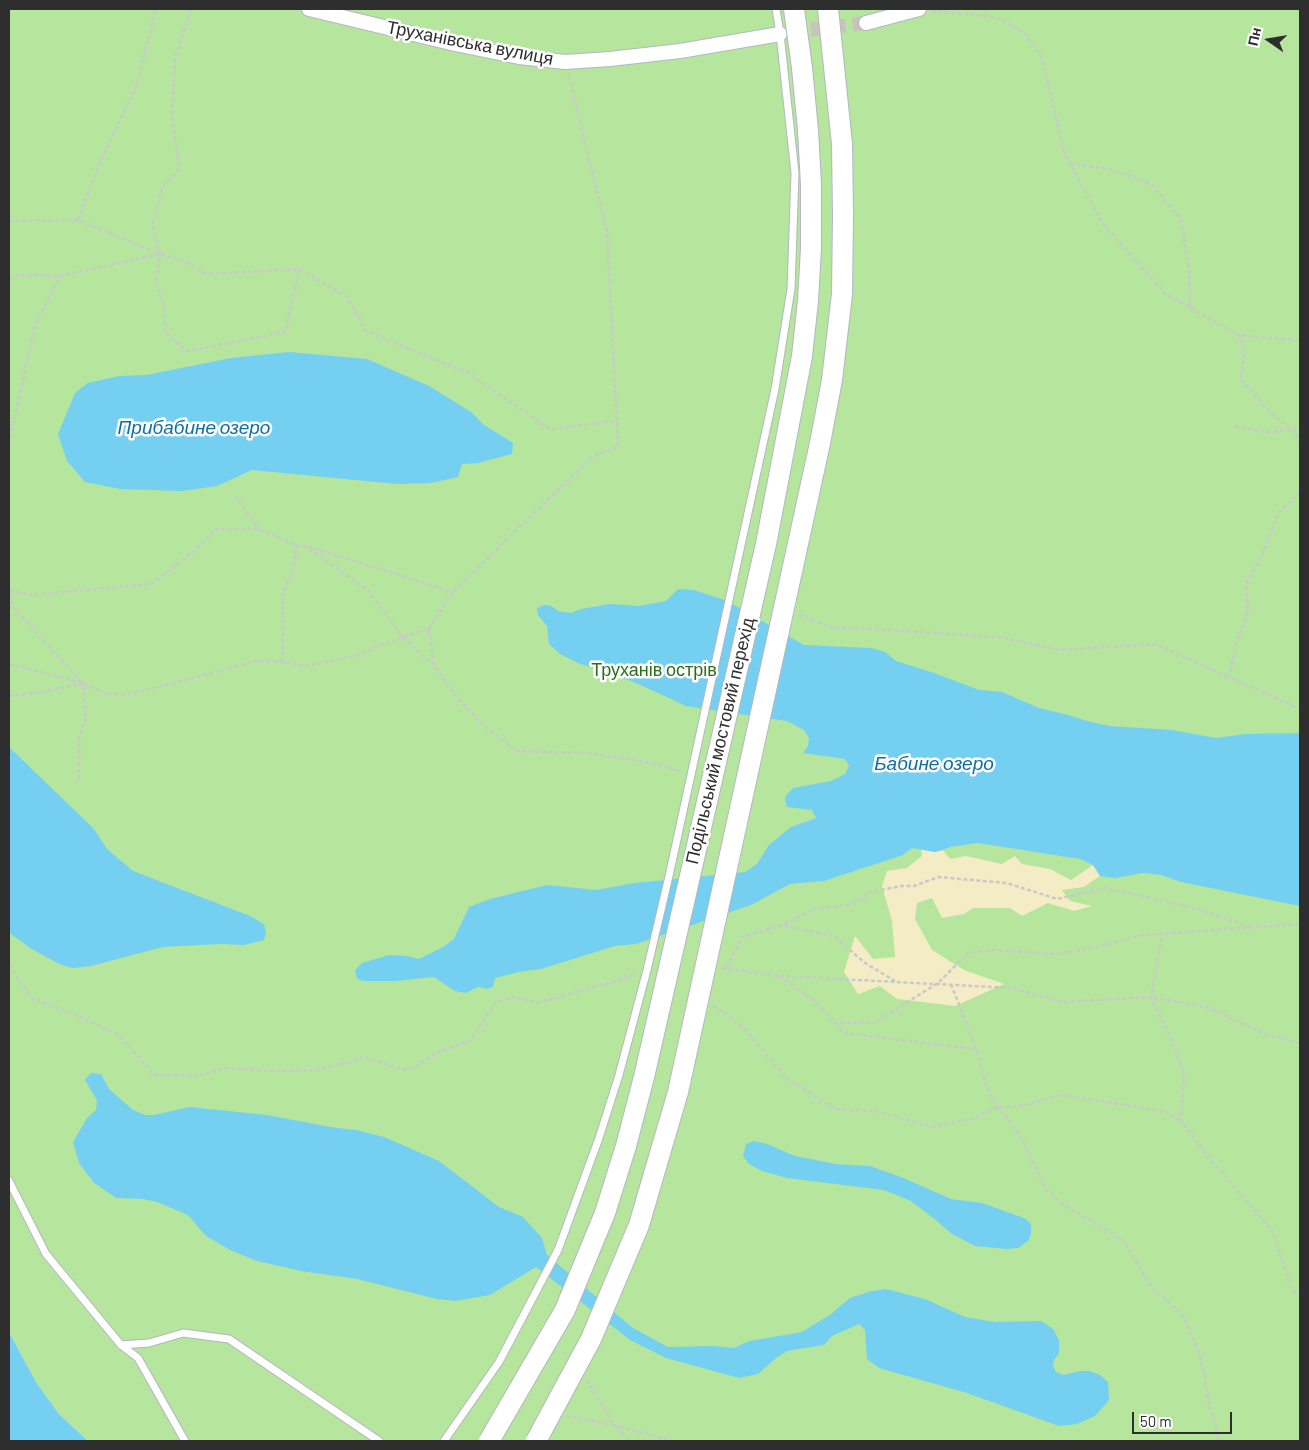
<!DOCTYPE html>
<html>
<head>
<meta charset="utf-8">
<style>
	body { margin:0 }
	#map { position:relative; width:1309px; height:1450px; overflow:hidden; background:#efe9e1; font-family:Barlow,sans-serif }
	canvas { display:block }
	.frame { position:absolute; inset:0; border:10px solid #2e2e2e; pointer-events:none }
	.north { position:absolute; left:1244px; top:15px; width:50px; height:50px; -webkit-text-stroke:4px #fff; paint-order:stroke; rotate:283deg; font-size:14px; font-weight:700; line-height:20px; text-align:center; color:#2e2e2e }
	.north::after { content:''; display:block; margin:auto; width:18px; height:22px; background:#2e2e2e; clip-path:polygon(50% 0,100% 100%,50% 72%,0 100%) }
	.scale { position:absolute; left:1132px; top:1412px; width:100px; height:22px; box-sizing:border-box; border:2px solid #2e2e2e; border-top:0; padding-left:6px; font-size:15px; line-height:18px; white-space:nowrap; color:#2e2e2e; -webkit-text-stroke:4px #fff; paint-order:stroke }
</style>
</head>
<body>
<div id="map">
<canvas width="1309" height="1450"></canvas>
<div class="frame"></div>
<div class="north">Пн</div>
<div class="scale">50 m</div>
</div>
<script>
const context = document.querySelector('canvas').getContext('2d');
context.lineJoin = 'round';
function paint(path, color) { context.fillStyle = color; context.fill(path, 'evenodd'); }
const toPath = rows => new Path2D(rows.map(r => 'M' + r).join(''));
function strokePath(path, color, width, dash) { context.strokeStyle = color; context.lineWidth = width; context.lineCap = dash ? 'butt' : 'round'; context.setLineDash(dash || []); context.stroke(path); }
function drawText(font, color, halo, rows, align = 'center') {
  context.font = font + ' Barlow,sans-serif'; context.lineWidth = 5; context.setLineDash([]); context.textBaseline = 'middle'; context.strokeStyle = halo; context.fillStyle = color; for (const [text, x, y, turn = 0] of rows) {
    context.save(); context.translate(x, y); context.rotate((+turn || 0) * Math.PI / 180); context.textAlign = isNaN(turn) ? turn : align; if (halo) context.strokeText(text, 0, 0); context.fillText(text, 0, 0); context.restore();
  }
}
paint(toPath([
	[9,9,1300,9,1300,1441,88,1441,59,1414,36,1382,9,1332]
]), '#b6e59e');
paint(toPath([
	[921,849,935,852,943,850,950,859,966,856,1002,864,1015,856,1022,864,1050,869,1071,880,1093,865,1100,876,1084,887,1062,890,1070,901,1092,906,1074,911,1048,903,1022,916,1010,908,973,908,964,914,942,918,932,898,917,903,915,919,932,950,964,970,1004,984,955,1006,897,999,880,986,858,994,844,972,855,936,873,959,895,957,892,921,882,886,887,871,907,868,922,856]
]), '#f3ecc5');
paint(toPath([
	[289,352,367,359,429,386,471,412,484,425,513,443,512,454,478,463,462,464,458,477,431,483,396,484,252,470,217,486,182,491,120,489,85,482,67,461,58,434,75,393,88,383,119,376,146,375,231,358],
	[678,589,694,590,727,601,804,645,871,648,885,652,896,661,934,673,979,690,1002,692,1039,708,1068,715,1087,721,1110,726,1172,730,1216,738,1246,734,1300,733,1300,906,1181,882,1161,875,1143,873,1115,878,1100,876,1093,865,1080,859,978,843,950,847,943,850,935,852,912,848,903,855,824,881,790,884,751,905,636,944,615,946,541,969,518,972,495,978,493,987,487,989,478,987,466,993,455,991,434,977,396,981,364,981,357,979,355,970,362,963,389,955,406,956,419,959,443,947,454,939,469,907,490,899,547,885,596,890,635,883,745,872,757,864,769,845,791,827,816,818,812,810,787,807,785,797,793,788,831,781,845,774,849,766,845,759,803,753,808,746,809,738,804,730,787,721,686,706,634,682,578,663,560,654,549,644,547,626,538,615,537,608,544,605,551,606,558,611,571,613,581,609,610,604,639,606,666,601],
	[9,747,94,829,107,849,133,871,250,916,264,924,266,933,264,940,244,945,221,944,163,947,91,966,73,968,59,964,32,949,12,935,9,931],
	[91,1073,101,1074,109,1089,133,1110,145,1115,154,1115,190,1107,267,1115,330,1127,356,1130,384,1137,439,1161,499,1207,523,1217,542,1238,547,1255,633,1328,668,1347,712,1346,734,1348,749,1341,802,1332,831,1314,850,1298,872,1291,886,1289,925,1299,965,1317,995,1322,1041,1321,1053,1329,1059,1340,1059,1353,1054,1360,1053,1366,1056,1372,1064,1375,1079,1371,1089,1371,1100,1375,1108,1382,1109,1400,1095,1416,1077,1424,1059,1426,967,1393,879,1368,867,1359,865,1330,859,1324,832,1336,824,1345,787,1351,776,1358,758,1374,739,1378,666,1358,630,1340,536,1267,490,1295,455,1301,437,1299,357,1279,301,1271,257,1261,230,1250,206,1236,188,1215,157,1202,143,1199,116,1198,94,1183,79,1163,73,1142,87,1118,96,1110,97,1100,85,1080],
	[754,1141,767,1144,795,1156,836,1164,870,1166,901,1177,951,1199,982,1203,1024,1218,1031,1224,1031,1233,1029,1240,1018,1248,1007,1249,975,1246,952,1234,937,1221,911,1201,884,1190,787,1178,762,1171,749,1164,743,1156,746,1144],
	[9,1332,36,1382,59,1414,88,1441,9,1441]
]), '#75cff0');
strokePath(toPath([
	[790,32,866,23]
]), '#c8c4bd', 14, [14, 7]);
const lane = toPath([
	[9,1181,46,1254,121,1345,138,1358,185,1441],
	[121,1345,149,1343,183,1333,229,1339,379,1441],
	[444,1441,499,1362,558,1250,599,1138,619,1075,647,970,669,876,775,389,791,289,795,173,780,34,776,9]
]);
const street = toPath([
	[309,9,455,44,519,57,565,62,610,59,680,51,780,34],
	[866,23,919,9]
]);
strokePath(lane, '#b4b7c1', 9);
strokePath(street, '#b4b7c1', 16);
strokePath(toPath([
	[191,9,175,60,172,120,179,165,177,172,163,186,153,220,153,229,160,254,156,281,163,302,166,333,187,351,285,332,300,269],
	[932,11,996,17,1025,33,1042,58,1064,153,1103,224,1166,294,1239,335,1300,341],
	[1070,163,1114,170,1151,184,1181,219,1189,269,1190,308],
	[78,220,101,160,136,87,156,9],
	[9,221,78,220,160,254],
	[9,280,18,275,60,276,160,254,184,261,208,274,300,269,347,297,366,331,468,373,550,429,617,421],
	[1239,335,1244,351,1241,380,1273,415,1293,430,1300,442],
	[1235,426,1266,432,1293,430,1300,433],
	[9,444,35,325,60,276],
	[1300,492,1296,497,1278,513,1262,556,1247,581,1246,587,1248,611,1236,645,1229,677,1300,709],
	[235,496,259,529],
	[309,549,368,590,402,637,433,664],
	[9,590,30,595,151,584,195,551,216,529,259,529,296,545,306,546,453,592],
	[9,594,14,608,82,683],
	[799,615,834,628,854,628,999,637,1059,650,1155,644,1229,677],
	[429,629,434,665,459,700,484,725,516,751,591,753,651,763,681,771],
	[283,662,283,593,295,564,296,545],
	[9,664,83,683,107,694,131,694,257,661,283,662,306,666,355,656,402,637,429,629,453,592,592,457,618,447,607,232,568,73],
	[9,696,42,692,83,683,86,718,79,738,79,779],
	[784,926,834,936,865,963,895,981],
	[9,965,33,999,71,1013,119,1035,154,1075,197,1076,223,1068,276,1071,308,1071,352,1062,363,1057,406,1070,416,1066,438,1052,470,1041,495,1003,512,997,538,1003,612,982,635,974],
	[727,967,742,937,782,925,814,909,849,905,871,892,901,886,914,886,938,877,1007,883,1057,899,1106,888,1191,907,1251,927],
	[722,968,779,976,812,999,835,1023,874,1023,938,983,968,953,998,950,1057,954,1093,948,1142,935,1300,924],
	[780,976,1012,988,1062,1002,1151,997,1162,935],
	[951,984,976,1049,986,1086,998,1107,1020,1135,1045,1188,1060,1202,1124,1241,1151,1287,1183,1315,1198,1351,1204,1372,1208,1400,1216,1427,1218,1441],
	[713,1006,729,1016,746,1030,785,1077,835,1109,876,1111,933,1127,972,1119,998,1107,1021,1106,1061,1095,1165,1111,1181,1121],
	[835,1023,844,1033,975,1049],
	[1300,1043,1266,1034,1206,1007,1151,997,1172,1041,1184,1072,1181,1121,1216,1166,1272,1230,1291,1288,1300,1295],
	[587,1380,614,1425,673,1441],
	[566,1416,614,1425,629,1441]
]), '#c9c9c9', 2.5, [4, 2.5]);
strokePath(lane, '#fff', 7);
strokePath(street, '#fff', 14);
const secondaryBridge = toPath([
	[489,1441,565,1310,605,1213,626,1146,644,1077,766,544,802,356,808,301,811,248,811,185,808,130,802,68,794,9],
	[536,1441,591,1339,639,1225,678,1092,820,443,832,380,842,294,843,216,842,144,828,9]
]);
strokePath(secondaryBridge, '#b4b7c1', 22, []);
strokePath(secondaryBridge, '#fff', 20);
drawText('18px', '#2e2e2e', '#fff', [
	["Труханівська вулиця",470,43,11],
	["Подільський мостовий перехід",720,741,-77]
]);
drawText('18px', '#2c6e1b', '#fff', [
	["Труханів острів",654,670]
]);
drawText('italic 19px', '#0d6fa3', '#fff', [
	["Прибабине озеро",194,428],
	["Бабине озеро",934,764]
]);
</script>
</body>
</html>
